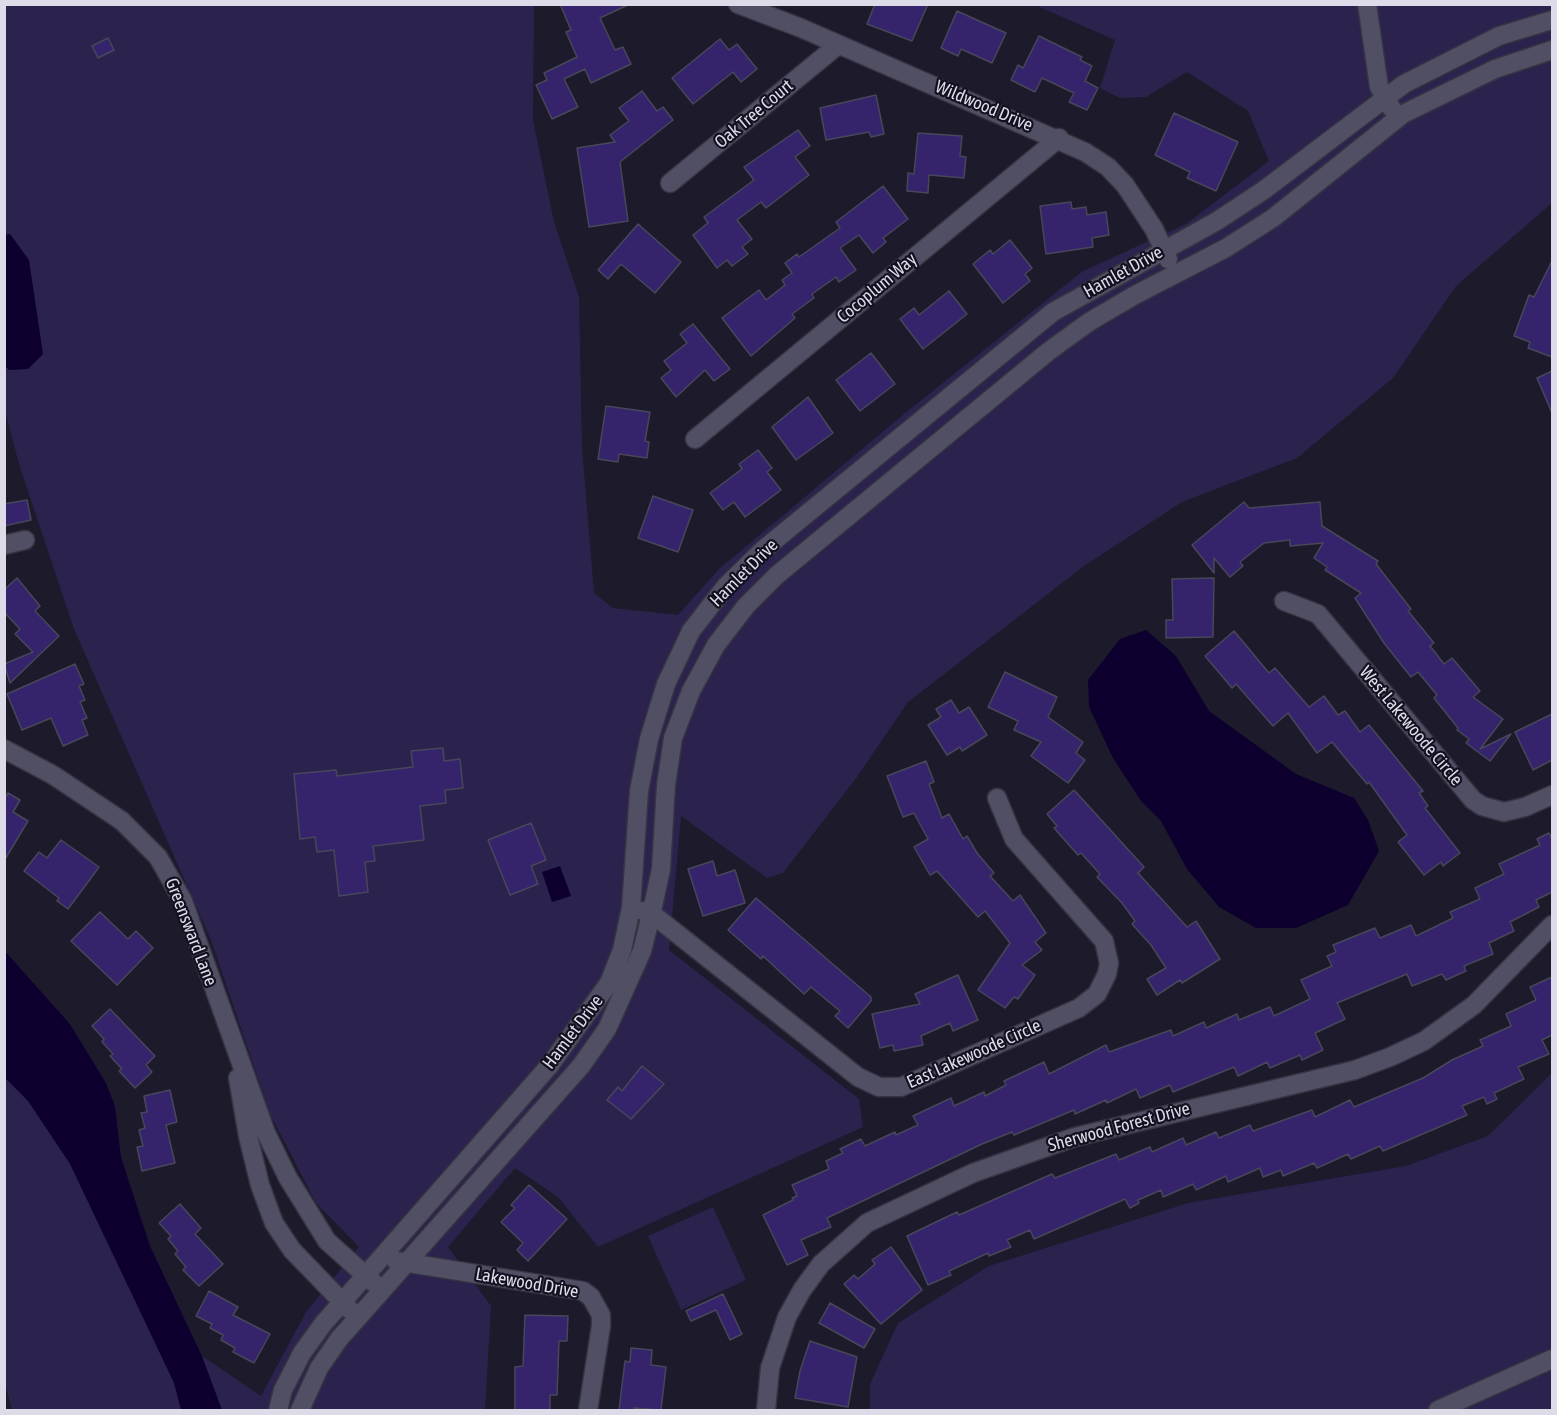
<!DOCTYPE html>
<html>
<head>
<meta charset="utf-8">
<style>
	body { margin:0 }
	#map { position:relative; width:1557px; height:1415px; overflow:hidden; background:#1c1a2b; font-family:"Asap Condensed",sans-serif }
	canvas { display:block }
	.frame { position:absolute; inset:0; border:6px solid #dcdbe7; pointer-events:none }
</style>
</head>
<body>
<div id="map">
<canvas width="1557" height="1415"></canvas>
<div class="frame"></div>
</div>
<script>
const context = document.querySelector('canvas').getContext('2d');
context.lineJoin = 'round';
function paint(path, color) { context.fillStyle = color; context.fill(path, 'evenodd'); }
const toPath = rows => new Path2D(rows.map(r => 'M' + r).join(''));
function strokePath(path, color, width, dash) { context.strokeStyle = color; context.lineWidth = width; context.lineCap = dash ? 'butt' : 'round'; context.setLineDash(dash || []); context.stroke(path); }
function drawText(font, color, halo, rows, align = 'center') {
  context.font = font + ' "Asap Condensed",sans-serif'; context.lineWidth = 4.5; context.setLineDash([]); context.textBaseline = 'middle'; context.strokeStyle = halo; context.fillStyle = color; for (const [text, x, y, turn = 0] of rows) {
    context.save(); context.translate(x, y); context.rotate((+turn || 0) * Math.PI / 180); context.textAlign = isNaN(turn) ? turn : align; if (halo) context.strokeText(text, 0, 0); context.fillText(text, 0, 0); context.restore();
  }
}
paint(toPath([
	[5,5,534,5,533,120,554,222,579,297,582,448,594,593,613,608,678,615,719,569,904,414,1083,271,1186,224,1269,161,1248,111,1187,72,1146,97,1120,98,1100,88,1115,40,1035,5,1552,5,1552,203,1456,286,1393,378,1297,458,1182,502,1084,566,908,702,857,777,783,873,767,878,681,816,669,950,859,1099,863,1127,598,1247,558,1197,515,1168,448,1247,491,1306,485,1410,12,1410,4,1380,4,950,70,1024,106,1083,115,1106,121,1157,150,1246,202,1356,261,1396,306,1312,359,1247,316,1203,270,1114,211,940,74,629,19,464,4,407],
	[1552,1073,1552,1410,870,1410,870,1384,898,1323,989,1266,1188,1203,1406,1166,1488,1136],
	[713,1207,746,1280,681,1310,648,1236]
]), '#2b234e');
paint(toPath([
	[10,234,29,260,43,354,28,369,9,370,5,366,4,235],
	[1146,630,1176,656,1209,711,1296,774,1354,798,1368,820,1379,851,1348,905,1296,928,1256,928,1219,907,1187,869,1161,821,1141,801,1113,758,1089,707,1088,680,1120,639],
	[560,866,571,896,552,902,542,872],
	[4,950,70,1024,106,1083,115,1106,121,1157,150,1246,202,1356,222,1410,181,1410,174,1383,70,1164,28,1101,5,1078]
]), '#0d002e');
const building = toPath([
	[560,4,630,4,600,18,615,50,623,47,631,64,591,83,585,69,564,79,578,107,552,119,536,85,547,80,544,73,577,57,566,32,571,30,560,4],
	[875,4,928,4,912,41,867,24,875,4],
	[957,11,1006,33,992,63,961,49,958,56,941,48,957,11],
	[1039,36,1082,57,1080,60,1092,66,1085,81,1098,88,1087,110,1069,102,1074,93,1042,78,1035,92,1011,80,1018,65,1023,68,1039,36],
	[108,38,114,50,98,58,92,46,108,38],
	[720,39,729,50,737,44,757,69,741,82,733,72,693,104,672,78,720,39],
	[642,91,657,111,663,107,673,120,620,162,628,221,589,227,577,148,615,142,610,135,629,121,619,108,642,91],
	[876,95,884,134,871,137,869,132,826,140,820,108,876,95],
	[1174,113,1238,142,1216,191,1187,178,1190,172,1155,155,1174,113],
	[798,130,810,146,795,157,809,175,766,208,761,202,737,220,752,239,742,247,748,254,732,266,727,260,717,268,693,235,708,223,704,217,754,180,744,167,798,130],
	[918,133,962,136,960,156,966,157,964,178,929,175,928,193,907,191,908,173,914,174,918,133],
	[883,186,908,219,883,238,886,242,873,253,859,235,840,248,856,270,839,282,836,277,812,294,814,298,792,314,795,318,751,356,722,318,759,290,766,300,785,285,782,280,792,273,785,263,797,254,799,257,840,228,836,222,883,186],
	[1071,202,1072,209,1086,207,1087,215,1106,212,1109,235,1092,238,1093,247,1046,254,1040,206,1071,202],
	[638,224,681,262,655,293,621,264,608,279,598,270,638,224],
	[1010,240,1032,268,1025,274,1030,281,1003,303,973,264,990,250,993,254,1010,240],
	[1552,261,1552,357,1528,348,1530,342,1514,336,1529,295,1534,297,1552,261],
	[949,291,967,314,923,349,900,319,914,308,919,315,949,291],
	[693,324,730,369,714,381,705,370,676,397,661,378,671,370,664,361,687,343,680,334,693,324],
	[871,353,895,384,860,411,836,380,871,353],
	[1552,371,1552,413,1537,378,1552,371],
	[808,397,833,433,796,460,772,427,808,397],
	[606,406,650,412,645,441,649,442,647,458,619,454,618,462,598,459,606,406],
	[758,450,772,468,767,472,781,490,745,517,734,502,723,510,710,493,742,469,739,464,758,450],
	[653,496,693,510,678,552,638,538,653,496],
	[27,500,31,520,4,526,4,504,27,500],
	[1244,502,1249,508,1320,502,1322,526,1378,561,1376,564,1411,609,1408,611,1434,643,1430,646,1444,664,1452,658,1480,691,1473,697,1503,719,1480,749,1511,734,1490,761,1466,743,1469,739,1457,730,1458,728,1434,698,1437,695,1418,672,1411,677,1384,643,1355,598,1361,593,1325,570,1327,567,1314,558,1323,543,1290,546,1290,540,1264,543,1240,562,1243,566,1230,577,1214,558,1214,573,1192,545,1244,502],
	[17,578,40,606,35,611,59,636,10,683,4,664,33,652,15,634,20,629,4,612,4,590,17,578],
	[1214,578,1213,637,1166,638,1166,620,1173,620,1172,579,1214,578],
	[1234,631,1269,673,1275,668,1309,707,1324,696,1338,715,1345,711,1360,732,1369,725,1423,791,1419,793,1428,806,1425,808,1460,853,1443,866,1441,862,1424,875,1398,842,1407,835,1369,782,1367,784,1332,742,1317,753,1288,713,1273,726,1236,684,1232,688,1205,656,1234,631],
	[75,664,84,684,79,686,85,700,80,702,87,718,82,720,88,735,63,746,51,718,22,730,7,694,75,664],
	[1005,672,1057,697,1048,717,1083,742,1076,753,1085,760,1068,783,1031,756,1041,742,1014,730,1018,721,988,707,1005,672],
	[951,700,959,713,969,707,987,735,962,751,960,747,947,755,928,725,941,717,936,709,951,700],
	[1552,714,1552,760,1533,770,1515,732,1552,714],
	[443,748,444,761,460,759,463,788,445,790,446,803,420,806,424,840,373,846,375,861,365,862,368,892,339,896,334,850,317,852,315,837,300,839,294,774,336,770,337,776,413,767,411,751,443,748],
	[926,761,934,782,929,784,942,818,949,814,963,839,967,836,977,853,994,873,990,876,1013,901,1020,895,1046,933,1035,942,1042,950,1022,965,1035,975,1018,999,1014,997,1005,1008,978,990,1010,943,985,911,978,917,937,871,930,875,914,847,928,839,914,813,903,817,887,776,926,761],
	[1074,790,1144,867,1138,873,1187,927,1196,921,1220,959,1182,983,1180,980,1157,995,1147,979,1166,968,1151,945,1132,924,1135,921,1122,903,1097,877,1100,874,1081,853,1078,855,1054,828,1057,826,1047,814,1074,790],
	[8,793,20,800,13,812,28,821,4,861,4,799,8,793],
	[531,823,546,860,531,866,538,884,510,895,488,840,531,823],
	[1549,833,1552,839,1552,892,1536,900,1539,907,1510,922,1514,931,1489,943,1493,954,1464,966,1466,971,1446,980,1442,974,1412,986,1407,974,1337,1003,1345,1019,1315,1033,1323,1050,1302,1060,1300,1055,1270,1068,1267,1062,1238,1076,1234,1067,1173,1092,1170,1085,1140,1098,1136,1089,1107,1103,1106,1100,1075,1114,1074,1110,1014,1135,1012,1132,982,1144,827,1218,831,1227,801,1240,808,1255,787,1265,763,1215,793,1200,792,1198,797,1196,792,1185,829,1169,826,1161,843,1153,840,1149,861,1139,865,1146,895,1132,896,1135,918,1125,913,1116,951,1098,954,1106,984,1092,985,1096,1006,1085,1004,1081,1044,1062,1049,1074,1106,1045,1109,1052,1171,1030,1173,1036,1204,1022,1206,1028,1237,1014,1239,1020,1270,1007,1274,1016,1310,999,1301,980,1332,966,1327,956,1336,952,1333,945,1375,928,1380,938,1411,925,1416,936,1453,918,1450,912,1480,899,1475,888,1504,874,1499,864,1540,845,1537,839,1549,833],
	[61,840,99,867,68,909,57,901,59,898,24,871,39,852,47,858,61,840],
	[713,861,717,876,735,870,745,903,703,916,688,869,713,861],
	[756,898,871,997,871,1001,848,1028,835,1016,840,1011,811,987,804,994,763,956,761,959,728,930,756,898],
	[100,912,128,939,136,931,153,948,117,985,71,941,100,912],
	[958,975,978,1020,953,1031,950,1023,921,1036,923,1045,894,1051,893,1045,880,1048,872,1014,920,1004,915,994,958,975],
	[1552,977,1552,1035,1542,1040,1549,1054,1518,1067,1524,1079,1494,1093,1497,1099,1487,1104,1484,1097,1462,1106,1467,1115,1383,1151,1380,1146,1351,1159,1348,1154,1317,1168,1314,1163,1283,1176,1281,1170,1263,1177,1260,1168,1228,1182,1226,1176,1196,1190,1193,1184,1163,1197,1161,1190,1138,1200,1139,1203,1130,1208,1125,1199,1034,1239,1030,1230,1007,1240,1011,1247,989,1256,988,1253,949,1271,951,1275,928,1285,907,1236,938,1221,957,1212,959,1215,1052,1174,1055,1178,1116,1154,1119,1160,1150,1147,1152,1152,1183,1138,1186,1145,1216,1132,1219,1138,1250,1125,1253,1131,1312,1110,1315,1117,1350,1100,1354,1107,1423,1078,1452,1060,1483,1046,1480,1040,1511,1026,1506,1014,1536,1000,1530,987,1552,977],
	[110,1009,155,1056,146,1065,152,1072,135,1088,119,1071,122,1069,110,1056,113,1054,102,1042,104,1039,92,1026,110,1009],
	[642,1066,664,1084,631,1119,607,1100,618,1087,622,1091,642,1066],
	[170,1090,177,1122,166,1125,175,1163,142,1171,137,1147,143,1146,139,1130,145,1128,141,1113,147,1112,144,1096,170,1090],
	[529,1185,567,1219,528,1261,517,1250,523,1243,501,1222,515,1208,511,1205,529,1185],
	[180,1204,201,1228,195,1234,223,1264,199,1286,183,1270,186,1267,175,1254,178,1251,168,1239,171,1236,159,1223,180,1204],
	[891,1247,922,1290,881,1324,844,1284,854,1275,858,1279,875,1264,872,1260,891,1247],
	[209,1291,238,1307,233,1315,270,1334,254,1363,233,1352,235,1348,221,1340,223,1335,210,1328,212,1324,196,1316,209,1291],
	[723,1294,742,1334,730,1340,716,1310,691,1321,686,1311,723,1294],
	[830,1303,875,1329,864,1348,819,1323,830,1303],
	[525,1315,568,1316,567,1341,559,1341,557,1395,550,1395,550,1410,515,1410,515,1367,523,1366,525,1315],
	[810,1341,857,1357,848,1407,795,1398,800,1371,810,1341],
	[631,1348,652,1350,651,1365,666,1367,661,1410,634,1408,634,1410,619,1410,625,1361,630,1362,631,1348]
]);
paint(building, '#35246c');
strokePath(building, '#48475a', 1.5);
const minor = toPath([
	[738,4,801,28,1085,152,1108,167,1125,185,1154,229,1168,259],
	[1367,4,1379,87,1392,109],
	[670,183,838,45],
	[695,439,1059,138],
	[4,545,25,540],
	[1284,601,1318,614,1473,800,1482,806,1504,812,1525,807,1552,795],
	[4,749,53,775,122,821,158,857,183,901,266,1133,288,1178,327,1241,374,1283],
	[643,911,651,913,858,1077,879,1087,901,1087,1079,1008,1097,994,1107,974,1109,963,1104,941,1014,839,997,798],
	[238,1078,248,1136,260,1185,274,1223,292,1250,350,1310],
	[396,1261,583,1291,591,1297,601,1315,601,1326,588,1410],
	[278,1410,283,1390,302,1353,323,1324,550,1065,609,983,622,950,631,908,639,791,649,739,666,684,691,631,726,586,764,549,1053,312,1217,221,1264,190,1404,84,1499,36,1552,20],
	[300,1410,319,1368,339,1339,581,1066,607,1029,642,951,652,911,661,869,666,785,673,738,691,691,716,645,746,606,777,575,1049,351,1089,322,1135,295,1226,248,1273,218,1403,114,1495,69,1552,50],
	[766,1410,770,1368,787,1317,802,1290,821,1264,867,1223,973,1173,1075,1137,1355,1070,1390,1057,1424,1041,1474,1005,1552,925],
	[1438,1410,1552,1359]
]);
strokePath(minor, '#363442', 21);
strokePath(minor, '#514f63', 18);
drawText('18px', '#dcdbe7', '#131121', [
	["Wildwood Drive",984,106,23],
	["Oak Tree Court",754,114,-40],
	["Hamlet Drive",1123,272,-29],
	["Cocoplum Way",877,288,-40],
	["Hamlet Drive",744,573,-45],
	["West Lakewoode Circle",1411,726,50],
	["Greensward Lane",191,932,69],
	["Hamlet Drive",573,1032,-53],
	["East Lakewoode Circle",974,1054,-24],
	["Sherwood Forest Drive",1119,1127,-15],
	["Lakewood Drive",527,1283,10]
]);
</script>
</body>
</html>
